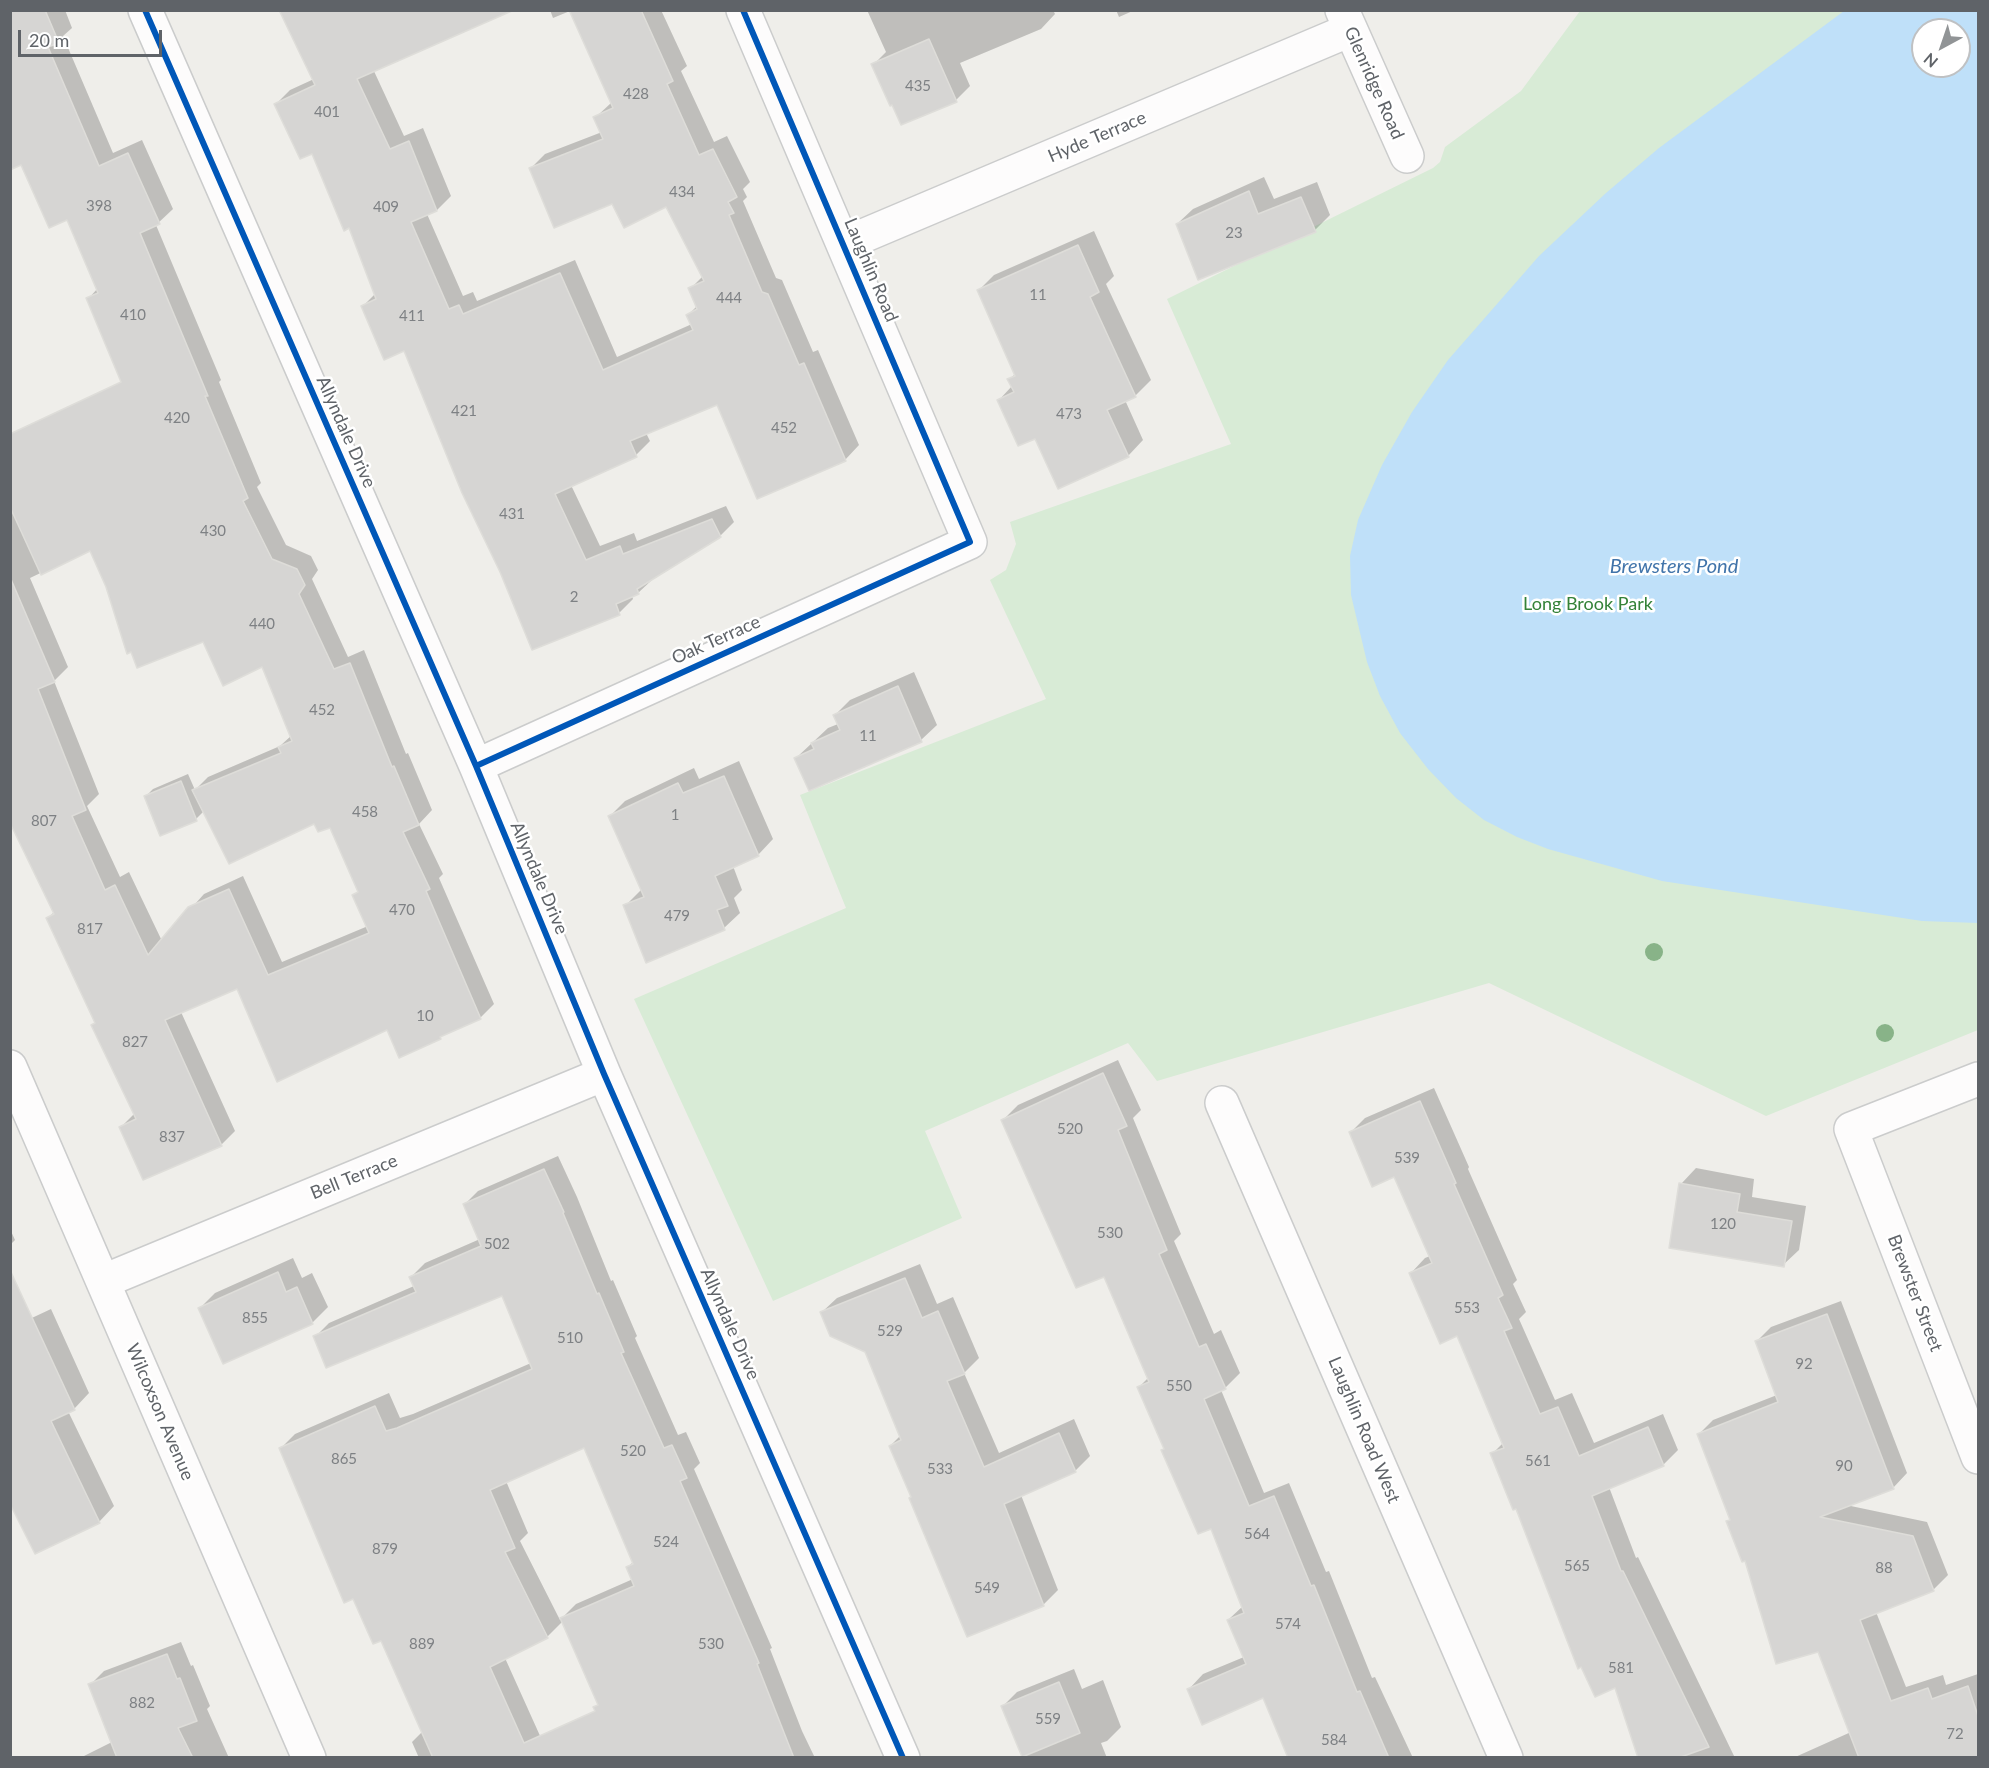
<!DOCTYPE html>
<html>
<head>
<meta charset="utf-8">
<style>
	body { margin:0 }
	#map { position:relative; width:1989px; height:1768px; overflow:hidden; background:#efeeea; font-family:Lato,sans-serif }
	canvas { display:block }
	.frame { position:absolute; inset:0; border:12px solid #5f6368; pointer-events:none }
	.north { position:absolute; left:1911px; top:18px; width:60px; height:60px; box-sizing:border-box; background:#fff; border:2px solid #bfc1c3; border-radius:50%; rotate:220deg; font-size:16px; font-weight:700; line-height:24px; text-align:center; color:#5f6368 }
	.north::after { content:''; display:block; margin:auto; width:21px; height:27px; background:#919496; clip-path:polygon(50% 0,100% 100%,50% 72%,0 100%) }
	.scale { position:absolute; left:18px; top:30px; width:144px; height:27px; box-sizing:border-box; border:3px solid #5f6368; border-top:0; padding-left:8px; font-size:18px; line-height:21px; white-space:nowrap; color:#5f6368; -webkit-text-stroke:4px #fff; paint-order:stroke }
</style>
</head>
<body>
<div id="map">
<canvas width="1989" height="1768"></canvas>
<div class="frame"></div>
<div class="north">N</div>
<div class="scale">20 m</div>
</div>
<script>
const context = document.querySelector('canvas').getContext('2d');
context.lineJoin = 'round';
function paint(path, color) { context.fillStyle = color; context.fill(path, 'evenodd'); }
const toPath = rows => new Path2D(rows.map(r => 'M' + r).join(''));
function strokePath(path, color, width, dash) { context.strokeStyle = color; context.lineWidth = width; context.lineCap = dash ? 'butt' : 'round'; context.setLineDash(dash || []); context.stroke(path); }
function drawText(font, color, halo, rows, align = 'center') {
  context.font = font + ' Lato,sans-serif'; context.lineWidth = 5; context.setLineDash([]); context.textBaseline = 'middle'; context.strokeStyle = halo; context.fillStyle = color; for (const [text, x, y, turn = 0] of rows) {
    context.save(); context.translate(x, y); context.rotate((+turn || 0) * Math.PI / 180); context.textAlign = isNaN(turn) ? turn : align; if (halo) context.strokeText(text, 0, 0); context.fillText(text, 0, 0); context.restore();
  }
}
paint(toPath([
	[1580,11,1978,11,1978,1030,1766,1116,1489,983,1157,1081,1128,1043,925,1131,962,1218,773,1301,634,999,846,908,800,795,1046,699,990,580,1006,570,1016,544,1010,522,1231,444,1167,299,1433,168,1440,162,1445,147,1521,91],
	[1923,30,1959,30,1959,66,1923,66]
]), '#d8ebd6');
paint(toPath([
	[1844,11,1978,11,1978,923,1922,921,1662,881,1548,849,1517,837,1484,820,1456,798,1428,769,1400,733,1380,696,1367,662,1351,595,1350,556,1358,520,1382,465,1412,412,1448,360,1539,256,1606,193,1659,148],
	[1923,30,1959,30,1959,66,1923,66]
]), '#bfe0f9');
paint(toPath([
	[10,10,65,10,72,28,63,36,113,153,142,140,173,209,156,225,221,380,219,382,261,483,257,487,286,545,311,556,318,570,312,579,348,657,364,650,406,754,408,753,432,810,419,824,443,874,439,878,494,1004,480,1018,445,1033,440,1038,388,1028,238,988,181,1012,235,1131,221,1145,121,1127,135,1113,48,918,55,911,13,824,10,825,10,452,131,400,88,299,98,288,68,218],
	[91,549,108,586,203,640,263,665,292,735,280,746,208,777,195,790,188,774,153,789,146,796,196,819,204,811,315,822,331,826,359,890,354,896,368,926,282,962,243,876,204,894,162,941,129,872,120,877,87,806,99,794,54,681,68,667,30,578],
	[550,10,661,10,687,66,681,71,714,142,727,136,750,182,743,189,747,197,743,201,776,278,782,280,813,352,818,350,859,445,845,460,718,404,646,433,650,441,636,455,571,485,600,546,634,533,637,541,726,506,734,522,720,536,653,579,638,593,632,596,633,599,619,613,501,572,405,349,362,307,376,293,350,226,313,152,276,104,290,90,314,79,373,69,404,136,423,128,451,196,437,210,427,214,463,296,473,292,477,301,575,260,617,357,692,324,688,315,697,306,690,289,703,276,667,205,613,202,530,169,545,154,602,132,595,118,612,102,570,11,553,18],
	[867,10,1053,10,1055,14,1041,29,960,63,970,86,956,100,873,65,886,52],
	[1116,10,1135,10,1119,17],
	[1264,177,1274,199,1317,182,1330,215,1315,230,1177,224,1193,209],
	[1094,231,1114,276,1106,284,1151,380,1135,396,1125,400,1143,440,1128,456,1036,437,999,400,1012,386,1009,380,1015,374,979,290,994,275],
	[914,672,937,725,921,740,796,758,828,728,838,724,835,715,850,700],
	[739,761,773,839,758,855,733,866,742,890,734,898,740,913,724,928,647,961,625,906,642,889,610,816,625,801,694,768,699,779],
	[1118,1060,1141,1110,1133,1118,1181,1234,1174,1241,1214,1334,1221,1330,1240,1373,1225,1388,1221,1390,1264,1493,1289,1483,1326,1572,1329,1571,1372,1678,1375,1677,1413,1758,1290,1758,1264,1696,1189,1689,1203,1674,1244,1657,1228,1620,1243,1606,1212,1527,1166,1448,1139,1387,1148,1378,1104,1275,1003,1120,1018,1105],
	[1434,1088,1469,1167,1468,1169,1517,1280,1513,1284,1526,1312,1519,1319,1555,1400,1572,1393,1594,1443,1663,1414,1678,1450,1663,1465,1609,1487,1636,1558,1638,1557,1735,1758,1639,1758,1616,1686,1516,1507,1492,1454,1504,1442,1458,1334,1411,1273,1425,1258,1430,1256,1395,1175,1350,1133,1365,1118],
	[558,1156,577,1197,611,1281,613,1280,637,1336,635,1338,678,1435,686,1432,700,1463,694,1469,772,1648,770,1649,802,1731,815,1758,613,1758,593,1713,599,1704,563,1621,547,1637,505,1658,550,1758,419,1758,412,1742,423,1731,382,1639,281,1448,295,1434,389,1393,400,1418,413,1414,531,1363,503,1294,315,1337,329,1323,414,1286,411,1277,425,1263,480,1239,464,1205,478,1191],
	[585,1446,634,1561,628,1567,633,1579,576,1604,560,1620,520,1541,528,1533,506,1481],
	[1696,1168,1754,1179,1752,1197,1806,1206,1799,1250,1783,1265,1681,1184],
	[10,1229,15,1240,10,1245],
	[293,1258,302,1278,312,1273,328,1307,312,1323,200,1308,215,1293],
	[920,1264,937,1304,953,1297,979,1358,964,1373,999,1453,1074,1419,1090,1456,1075,1471,1021,1495,1058,1590,1043,1605,912,1496,890,1446,901,1435,866,1351,822,1312,837,1298],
	[1841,1301,1907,1473,1893,1488,1846,1505,1927,1522,1948,1575,1933,1590,1876,1612,1906,1687,1943,1675,1946,1685,1978,1674,1978,1758,1793,1758,1851,1732,1819,1650,1746,1559,1728,1522,1731,1518,1699,1434,1713,1420,1777,1395,1757,1341,1771,1327],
	[51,1309,89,1393,74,1409,68,1411,114,1506,99,1522,10,1501,19,1324],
	[181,1642,191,1666,193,1665,210,1706,207,1709,229,1758,80,1758,112,1742,90,1685,104,1671],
	[1074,1669,1082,1689,1103,1680,1121,1727,1107,1741,1101,1743,1107,1758,1024,1758,1003,1706,1017,1692]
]), '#0003');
const building = toPath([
	[10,10,45,10,59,43,48,47,99,166,128,153,160,224,140,233,208,396,205,396,248,498,243,501,272,559,297,569,305,585,299,594,334,669,350,663,392,767,394,766,419,825,403,832,430,889,426,891,481,1019,440,1037,441,1039,399,1058,387,1030,277,1082,237,989,165,1020,222,1146,143,1180,119,1127,136,1119,91,1025,95,1023,46,918,54,914,10,823,10,577,55,682,38,689,86,810,72,816,105,890,115,885,148,955,188,907,229,889,268,975,369,933,352,895,358,892,330,828,318,832,314,824,229,864,192,790,281,753,278,747,292,741,262,667,223,686,203,642,137,668,131,652,127,654,106,587,90,551,41,575,10,507,10,434,121,382,86,298,98,293,67,220,49,228,21,165,10,170,10,10],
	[279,10,514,10,357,79,390,149,409,141,437,211,411,222,449,309,459,305,463,314,560,273,603,370,693,330,686,315,697,309,688,288,704,281,666,207,624,228,612,204,554,228,529,168,603,139,593,117,613,108,569,10,641,10,673,81,667,84,699,155,713,149,737,197,728,202,734,213,729,215,762,292,768,294,799,365,804,363,846,461,757,499,717,405,630,441,637,457,555,494,586,560,620,546,623,554,712,519,721,537,637,589,639,594,616,604,620,615,532,650,500,572,462,493,404,351,384,360,361,306,376,299,349,228,344,231,312,154,300,159,274,104,315,85,279,10],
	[929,39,957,102,901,125,892,105,890,106,871,64,929,39],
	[1249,191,1258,214,1301,197,1316,232,1198,280,1176,224,1249,191],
	[1078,245,1099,292,1090,297,1136,397,1107,410,1129,457,1058,489,1035,439,1018,446,997,400,1014,392,1007,379,1015,376,977,290,1078,245],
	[898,686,922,742,809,791,794,758,814,749,811,743,840,730,833,715,898,686],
	[724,776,759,856,715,876,728,906,717,910,725,930,646,963,623,905,644,897,608,816,678,783,683,793,724,776],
	[181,781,197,821,160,836,144,796,181,781],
	[1103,1073,1127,1126,1118,1130,1167,1250,1159,1254,1199,1347,1206,1344,1226,1389,1204,1399,1249,1506,1274,1496,1311,1586,1314,1585,1357,1692,1360,1691,1389,1758,1288,1758,1263,1698,1202,1725,1187,1689,1246,1664,1227,1620,1244,1613,1211,1529,1198,1534,1161,1450,1164,1449,1137,1387,1149,1382,1104,1277,1076,1288,1001,1120,1103,1073],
	[1420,1101,1456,1183,1454,1184,1503,1295,1498,1298,1512,1328,1504,1331,1540,1414,1558,1407,1579,1456,1648,1427,1664,1466,1592,1496,1621,1571,1623,1571,1709,1747,1678,1758,1638,1758,1615,1688,1595,1697,1581,1667,1578,1669,1516,1509,1513,1510,1490,1453,1504,1448,1457,1336,1440,1344,1409,1273,1432,1263,1394,1177,1372,1187,1349,1132,1420,1101],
	[544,1169,564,1212,563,1213,597,1294,599,1293,624,1352,621,1353,664,1448,672,1445,687,1478,680,1481,759,1663,757,1664,794,1758,433,1758,381,1641,373,1644,353,1599,344,1603,279,1448,375,1406,386,1431,397,1428,532,1369,502,1296,326,1368,313,1336,416,1292,409,1277,481,1246,463,1204,544,1169],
	[584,1448,633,1564,626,1567,634,1586,560,1618,598,1705,593,1707,595,1711,524,1743,490,1667,548,1638,505,1552,515,1548,490,1490,584,1448],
	[1679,1183,1740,1194,1737,1212,1792,1221,1784,1267,1669,1248,1679,1183],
	[10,1270,75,1410,51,1421,100,1523,35,1554,10,1504,10,1270],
	[278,1272,286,1292,297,1287,313,1324,223,1364,198,1308,278,1272],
	[905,1278,922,1318,938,1311,965,1374,947,1381,984,1467,1059,1433,1076,1472,1004,1504,1044,1606,967,1637,909,1498,911,1497,889,1446,901,1440,865,1352,830,1336,820,1312,905,1278],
	[1827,1314,1894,1489,1820,1517,1913,1536,1934,1591,1860,1620,1891,1701,1928,1688,1932,1699,1968,1686,1978,1716,1978,1758,1859,1758,1818,1652,1776,1664,1745,1561,1742,1562,1726,1521,1730,1520,1697,1434,1778,1402,1755,1341,1827,1314],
	[167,1654,177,1679,180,1678,197,1721,178,1728,193,1758,117,1758,88,1684,167,1654],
	[1059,1682,1080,1733,1022,1757,1001,1706,1059,1682]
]);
paint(building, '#d6d5d3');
strokePath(building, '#deddd9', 1.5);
const minor = toPath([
	[145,10,476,766,604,1074,903,1758],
	[1342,10,1407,156],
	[844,244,1350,30],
	[476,766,970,542,743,10],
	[1978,1079,1851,1129,1978,1457],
	[1222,1103,1506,1758],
	[104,1281,604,1074]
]);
const tertiary = toPath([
	[10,1067,309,1758]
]);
strokePath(minor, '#cbcccc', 36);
strokePath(tertiary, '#cbcccc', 36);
strokePath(minor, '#fdfcfc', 33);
strokePath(tertiary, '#fdfcfc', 33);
strokePath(toPath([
	[145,10,476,766,604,1074,903,1758],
	[476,766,970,542,743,10]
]), '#0057b8', 6);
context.fillStyle = '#88b388';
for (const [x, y] of [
	[1654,952],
	[1885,1033]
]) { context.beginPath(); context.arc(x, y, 9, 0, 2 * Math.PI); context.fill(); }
drawText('15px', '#7e8184', null, [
	["435",918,86],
	["428",636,94],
	["401",327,112],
	["434",682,192],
	["398",99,206],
	["409",386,207],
	["23",1234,233],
	["11",1038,295],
	["444",729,298],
	["410",133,315],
	["411",412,316],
	["421",464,411],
	["473",1069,414],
	["420",177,418],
	["452",784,428],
	["431",512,514],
	["430",213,531],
	["2",574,597],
	["440",262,624],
	["452",322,710],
	["11",868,736],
	["458",365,812],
	["1",675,815],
	["807",44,821],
	["470",402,910],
	["479",677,916],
	["817",90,929],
	["10",425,1016],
	["827",135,1042],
	["520",1070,1129],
	["837",172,1137],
	["539",1407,1158],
	["120",1723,1224],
	["530",1110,1233],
	["502",497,1244],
	["553",1467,1308],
	["855",255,1318],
	["529",890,1331],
	["510",570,1338],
	["92",1804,1364],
	["550",1179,1386],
	["520",633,1451],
	["865",344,1459],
	["561",1538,1461],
	["90",1844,1466],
	["533",940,1469],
	["564",1257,1534],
	["524",666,1542],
	["879",385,1549],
	["565",1577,1566],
	["88",1884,1568],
	["549",987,1588],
	["574",1288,1624],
	["889",422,1644],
	["530",711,1644],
	["581",1621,1668],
	["882",142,1703],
	["559",1048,1719],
	["72",1955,1734],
	["584",1334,1740]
]);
drawText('18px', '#5f6368', '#fff', [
	["Glenridge Road",1374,83,66],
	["Hyde Terrace",1097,137,-23],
	["Laughlin Road",871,270,67],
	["Allyndale Drive",346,432,66],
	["Oak Terrace",716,640,-24],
	["Allyndale Drive",539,878,67],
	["Bell Terrace",354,1177,-22],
	["Brewster Street",1915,1293,69],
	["Allyndale Drive",730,1324,66],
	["Wilcoxson Avenue",160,1412,67],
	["Laughlin Road West",1364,1430,67]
]);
drawText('18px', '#348238', '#fff', [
	["Long Brook Park",1588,604]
]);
drawText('italic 20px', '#4174aa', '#fff', [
	["Brewsters Pond",1674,567]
]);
</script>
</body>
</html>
